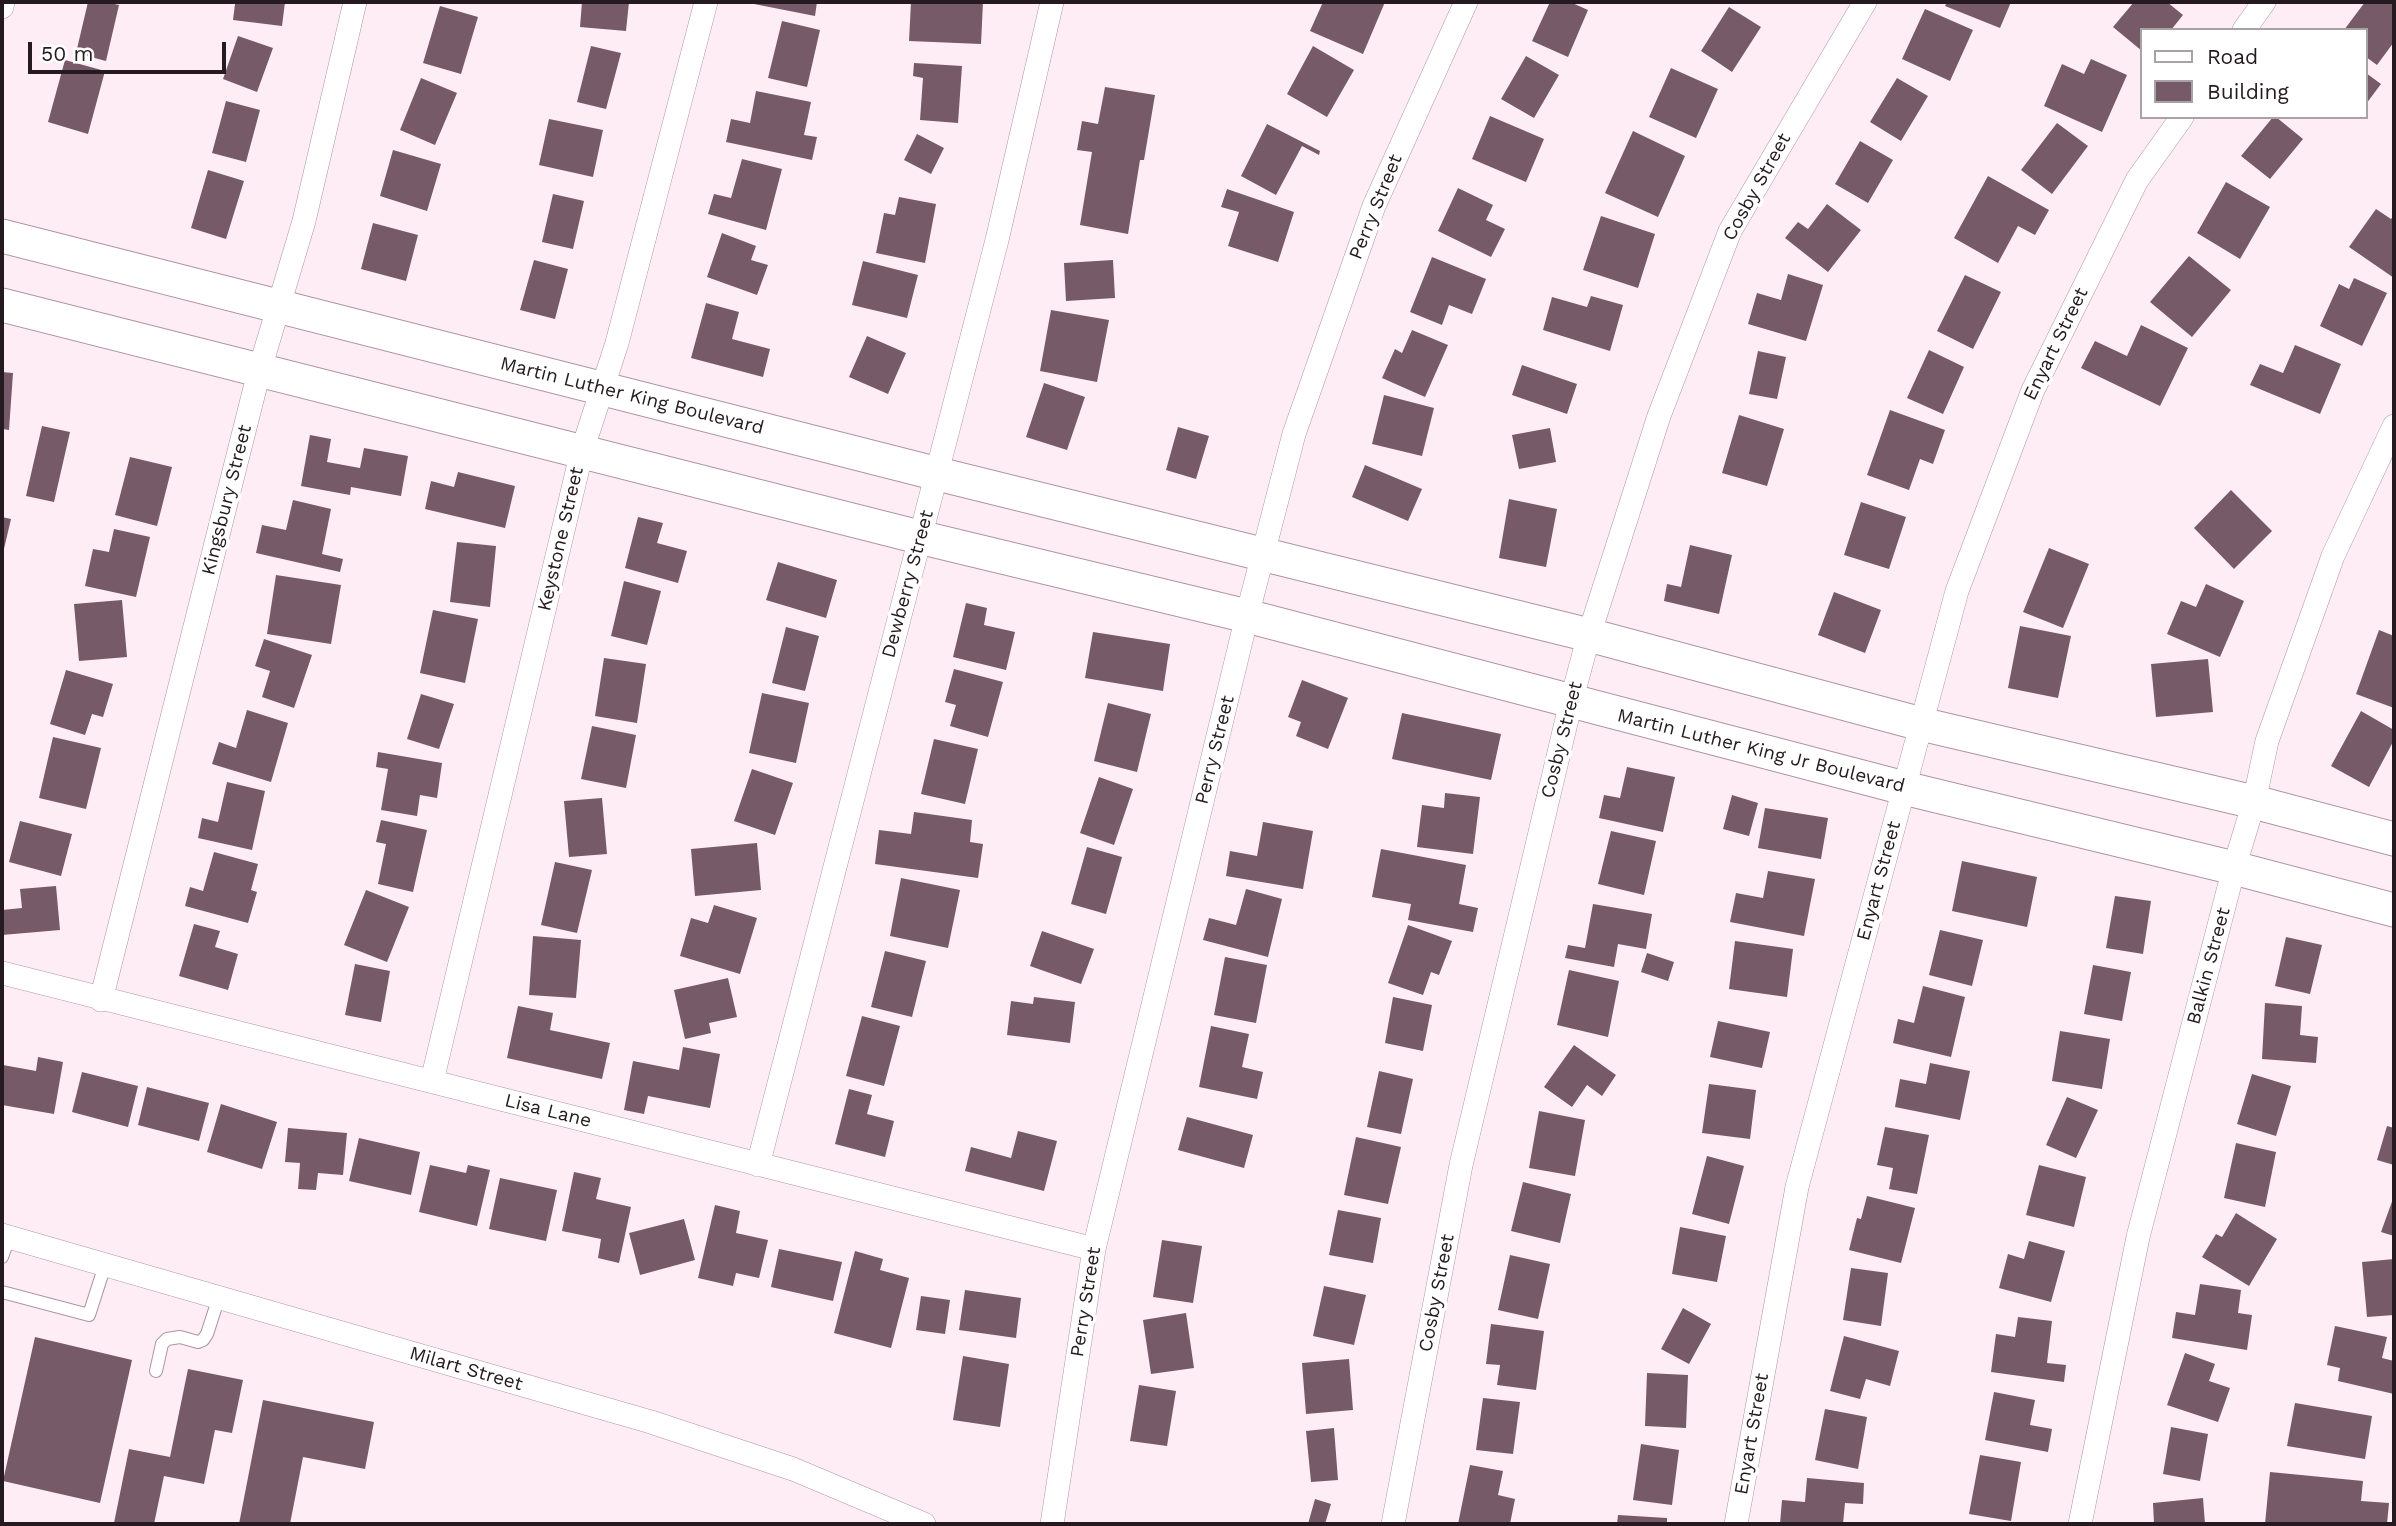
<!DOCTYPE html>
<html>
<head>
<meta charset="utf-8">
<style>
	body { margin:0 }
	#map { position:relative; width:2396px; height:1526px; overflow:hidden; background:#ffedf6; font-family:"Work Sans",sans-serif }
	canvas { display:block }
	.frame { position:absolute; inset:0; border:4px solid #241a1f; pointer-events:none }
	.legend { position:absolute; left:2140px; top:28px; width:228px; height:91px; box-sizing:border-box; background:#fff; border:2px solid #a7a3a5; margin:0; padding:9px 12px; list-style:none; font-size:21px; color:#241a1f }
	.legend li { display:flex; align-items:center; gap:14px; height:35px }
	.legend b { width:35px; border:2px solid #a7a3a5 }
	.scale { position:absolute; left:28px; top:42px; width:198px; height:32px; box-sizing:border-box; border:4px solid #241a1f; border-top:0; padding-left:9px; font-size:21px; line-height:24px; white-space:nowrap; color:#241a1f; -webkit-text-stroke:5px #fff; paint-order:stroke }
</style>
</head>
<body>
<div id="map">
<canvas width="2396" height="1526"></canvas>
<div class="frame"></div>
<ul class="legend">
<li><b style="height:9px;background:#fff"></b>Road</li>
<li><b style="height:19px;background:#765a68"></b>Building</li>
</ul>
<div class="scale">50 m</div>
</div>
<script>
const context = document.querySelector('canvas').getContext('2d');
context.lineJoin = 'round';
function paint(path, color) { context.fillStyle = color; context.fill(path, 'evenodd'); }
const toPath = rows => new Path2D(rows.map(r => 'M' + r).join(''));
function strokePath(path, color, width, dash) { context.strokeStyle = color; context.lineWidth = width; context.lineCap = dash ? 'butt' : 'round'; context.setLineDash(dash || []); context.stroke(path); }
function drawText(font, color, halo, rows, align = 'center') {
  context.font = font + ' "Work Sans",sans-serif'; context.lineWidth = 7; context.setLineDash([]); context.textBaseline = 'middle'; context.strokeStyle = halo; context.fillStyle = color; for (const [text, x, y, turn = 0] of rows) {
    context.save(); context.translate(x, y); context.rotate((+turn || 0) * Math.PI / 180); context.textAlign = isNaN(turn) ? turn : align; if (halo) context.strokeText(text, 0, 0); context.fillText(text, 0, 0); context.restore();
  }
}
paint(toPath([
	[88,2,105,2,119,5,106,61,76,53],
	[228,2,285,2,282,26,233,20,235,4],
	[582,2,629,2,626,31,580,27],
	[755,2,817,2,815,16,754,4],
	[911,2,983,2,981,44,909,41],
	[1323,2,1385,2,1363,54,1310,31],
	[1550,2,1570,2,1588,10,1568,57,1532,41],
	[1947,2,2011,2,2000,28,1945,6],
	[2134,2,2167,2,2183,15,2171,30,2142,30,2142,51,2113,27],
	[2365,2,2392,2,2394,4,2394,42,2377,65,2366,57,2366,30,2344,30],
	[440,6,478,17,461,74,423,63],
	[1729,7,1761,27,1732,72,1701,51],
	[1925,9,1973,30,1950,81,1902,59],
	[782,21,820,30,807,87,768,78],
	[238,36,273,48,257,92,223,79],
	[591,46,621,53,606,109,577,102],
	[1313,46,1354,70,1327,117,1287,94],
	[1526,56,1559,75,1534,118,1501,99],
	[2091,59,2127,75,2102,132,2044,106,2062,64,2084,74],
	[65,60,105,71,88,134,48,122],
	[914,63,962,66,958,123,920,120,923,78,913,76],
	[1671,68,1718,89,1696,138,1649,117],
	[2366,73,2381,84,2366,104],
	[421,78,457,93,435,145,400,130],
	[1897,78,1928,96,1901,141,1870,122],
	[1105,87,1155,95,1144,160,1140,160,1128,234,1080,225,1092,152,1077,150,1082,121,1098,124],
	[756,91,811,102,804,135,817,137,812,160,726,142,731,119,750,123],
	[226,101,260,110,246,162,212,153],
	[1490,116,1544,139,1526,182,1472,159],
	[2273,117,2276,117,2303,139,2270,179,2241,156],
	[549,119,603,130,593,177,539,165],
	[2057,123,2088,146,2052,194,2021,170],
	[1267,124,1320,151,1319,155,1302,146,1276,195,1241,176],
	[1633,131,1685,156,1658,217,1605,193],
	[917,134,944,148,931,174,904,160],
	[1860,141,1893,160,1868,203,1835,184],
	[393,150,441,164,427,211,380,196],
	[742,159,782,169,766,230,708,214,714,194,731,198],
	[208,170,244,181,226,239,191,228],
	[1988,176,2049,210,2035,235,2018,226,1998,263,1954,238],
	[2226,182,2270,207,2240,259,2197,233],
	[1458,188,1493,205,1486,220,1505,229,1491,257,1438,231],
	[1227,189,1294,212,1278,262,1228,246,1239,212,1221,207],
	[553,194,584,201,573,249,542,242],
	[899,197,936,204,925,263,876,253,884,213,895,215],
	[1827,204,1861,230,1828,272,1785,238,1798,222,1808,229],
	[2376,209,2391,219,2394,215,2394,278,2349,247],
	[1601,216,1655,234,1638,288,1583,270],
	[373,223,418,235,406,281,361,269],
	[722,233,756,246,751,260,768,265,757,295,707,277],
	[2189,256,2231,290,2192,337,2150,302],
	[1432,257,1486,279,1472,314,1449,305,1442,325,1410,312],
	[534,260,568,269,555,319,520,310],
	[1113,260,1115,298,1066,301,1064,263],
	[863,261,918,275,907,318,852,305],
	[1788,274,1823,285,1806,341,1748,324,1757,293,1781,300],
	[1965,275,2001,292,1973,349,1937,331],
	[2354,278,2387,293,2362,346,2320,326,2339,284,2349,289],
	[1591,296,1623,305,1610,351,1543,330,1552,297,1587,307],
	[706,303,739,312,732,339,770,349,763,377,691,358],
	[1051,310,1109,320,1097,382,1040,371],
	[2141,325,2188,348,2160,406,2081,368,2095,341,2127,356],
	[1412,330,1448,345,1425,397,1382,378,1395,349,1402,353],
	[867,336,906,353,888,394,849,377],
	[2295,345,2341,364,2320,414,2250,385,2260,364,2283,373],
	[1929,350,1964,367,1943,414,1907,398],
	[1758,351,1786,357,1777,399,1749,394],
	[1522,365,1577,384,1567,414,1512,395],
	[2,372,13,373,9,430,2,429],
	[1044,383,1085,397,1067,450,1026,437],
	[1384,395,1434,408,1422,456,1372,444],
	[1890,410,1945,430,1933,464,1920,459,1909,490,1867,475],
	[1739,415,1784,429,1767,486,1722,473],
	[42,426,70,432,54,502,26,496],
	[1178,427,1209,436,1196,479,1166,470],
	[1550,428,1556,462,1519,469,1512,435],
	[310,435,331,439,327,462,360,468,364,448,408,456,401,496,351,487,350,495,301,486],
	[130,457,172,467,157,526,115,515],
	[1365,465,1422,489,1408,521,1352,497],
	[458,472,515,486,505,528,425,509,431,481,454,487],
	[2231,490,2272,531,2234,569,2194,528],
	[1509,499,1557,509,1546,567,1499,558],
	[293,500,331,509,322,554,343,559,340,572,256,553,262,525,286,530],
	[1861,502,1906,517,1889,569,1844,555],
	[2,517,11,519,3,553,2,553],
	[638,517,663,523,657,543,687,551,678,583,625,568],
	[114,529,150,537,136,597,85,586,93,549,109,552],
	[457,542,496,546,490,607,450,602],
	[1690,545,1732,555,1719,614,1664,601,1667,584,1681,587],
	[2049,548,2089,564,2063,628,2023,612],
	[778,562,837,580,826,618,766,600],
	[276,575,341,585,331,644,267,634],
	[624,581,661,591,647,645,611,636],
	[2206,584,2244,601,2220,657,2167,634,2181,601,2196,607],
	[1834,592,1881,610,1865,653,1818,635],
	[122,600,127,657,79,661,74,604],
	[966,603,987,608,984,625,1015,632,1006,670,953,657],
	[433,610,478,619,465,683,420,673],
	[2020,626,2071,636,2058,698,2008,688],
	[786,627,819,636,805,691,772,683],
	[2379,630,2394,636,2394,708,2356,694],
	[1093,632,1170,644,1163,691,1085,678],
	[264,639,312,655,294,708,262,697,270,671,255,666],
	[604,658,646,664,637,723,595,716],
	[2208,659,2213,712,2156,717,2151,664],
	[954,669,1003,682,988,737,950,726,956,705,945,702],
	[66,670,113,684,103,717,92,714,85,735,50,724],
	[1302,680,1348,698,1328,749,1296,736,1301,722,1288,717],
	[762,693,809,703,796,763,749,753],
	[421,694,454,704,439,749,407,739],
	[1108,703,1151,714,1137,772,1094,761],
	[247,710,288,723,271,782,212,764,219,742,236,748],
	[2361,711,2394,730,2394,740,2369,787,2331,766],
	[1402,713,1501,734,1491,780,1392,759],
	[592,726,636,735,626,788,581,779],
	[53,737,101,748,86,809,39,798],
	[934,739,978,749,965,804,921,794],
	[378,752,442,763,437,798,420,795,417,816,381,810,388,769,376,767],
	[1627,767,1675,777,1663,832,1599,818,1604,795,1620,798],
	[752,769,793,783,775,835,734,821],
	[1099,777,1133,789,1114,845,1080,833],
	[227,782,265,791,252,850,198,838,202,818,218,822],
	[1445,793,1480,797,1473,854,1417,847,1422,805,1444,808],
	[1732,795,1758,803,1749,836,1723,829],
	[602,798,607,854,569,857,564,801],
	[1765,808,1828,818,1821,859,1758,848],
	[914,812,972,820,970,842,983,844,978,878,875,864,879,830,911,834],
	[381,820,427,830,413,892,378,884,386,844,376,842],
	[20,821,72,834,61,876,9,862],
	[1263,822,1313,831,1303,889,1226,876,1230,851,1257,856],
	[1611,831,1656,841,1644,895,1598,884],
	[757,843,761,890,695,896,691,849],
	[1087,847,1122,857,1106,914,1071,904],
	[1381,849,1466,865,1459,904,1478,908,1473,932,1408,920,1411,904,1372,897],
	[214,852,258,864,251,890,257,892,248,923,185,906,190,887,203,891],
	[1962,861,2037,877,2027,927,1952,911],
	[555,862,592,870,577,933,541,925],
	[1768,871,1815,879,1804,936,1730,922,1736,893,1763,898],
	[901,878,960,890,948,948,890,936],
	[56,886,60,930,2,935,2,910,22,908,20,889],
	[1246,889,1282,899,1268,957,1203,940,1209,918,1236,925],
	[366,890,409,907,387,962,344,945],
	[2115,896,2151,901,2143,954,2106,948],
	[1593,904,1652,914,1646,949,1618,944,1614,967,1565,958,1568,945,1585,948],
	[714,905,757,918,740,974,680,956,691,918,708,923],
	[194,924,220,931,215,947,238,954,228,990,179,976],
	[1408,925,1452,941,1439,975,1431,972,1423,995,1388,983],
	[1940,930,1983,940,1972,986,1929,975],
	[1042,931,1094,949,1081,984,1030,966],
	[533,936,581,940,576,998,529,995],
	[2286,937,2322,945,2310,994,2275,986],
	[1735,941,1793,949,1787,997,1729,989],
	[885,951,926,961,912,1017,871,1007],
	[1647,953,1674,962,1668,981,1641,972],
	[1225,957,1267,965,1256,1023,1214,1015],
	[355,964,390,971,381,1022,345,1015],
	[2093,965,2131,972,2122,1021,2084,1014],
	[1569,970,1619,981,1608,1037,1557,1025],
	[728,978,737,1017,709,1023,711,1033,685,1039,674,990],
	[1923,986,1965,997,1951,1057,1893,1043,1898,1019,1914,1023],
	[1034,997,1075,1002,1070,1043,1007,1035,1011,1001,1033,1004],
	[1393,997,1432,1005,1423,1051,1385,1043],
	[2265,1003,2302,1006,2300,1035,2318,1037,2316,1063,2262,1059],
	[518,1006,553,1013,550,1030,610,1043,602,1079,507,1058],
	[862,1016,900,1026,884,1086,846,1076],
	[1718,1021,1770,1032,1762,1068,1710,1057],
	[1211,1026,1249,1034,1242,1067,1263,1072,1257,1099,1199,1087],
	[2060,1031,2110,1039,2102,1089,2052,1081],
	[1574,1045,1616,1075,1602,1096,1587,1085,1572,1107,1544,1087],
	[683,1047,720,1054,710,1108,648,1096,644,1114,624,1110,633,1061,679,1070],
	[38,1057,63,1062,54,1114,2,1105,3,1065,36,1071],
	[1930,1063,1970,1071,1960,1120,1895,1107,1900,1079,1926,1084],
	[1379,1071,1413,1079,1401,1134,1367,1127],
	[82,1072,138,1086,128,1127,72,1112],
	[2252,1074,2291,1086,2276,1136,2237,1124],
	[1709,1084,1756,1090,1750,1139,1702,1133],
	[147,1087,209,1103,199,1141,138,1125],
	[849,1089,872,1095,867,1114,894,1121,885,1157,835,1144],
	[2067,1097,2098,1110,2076,1158,2046,1145],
	[221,1104,277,1122,262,1169,207,1152],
	[1539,1111,1585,1120,1575,1176,1529,1168],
	[1187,1117,1253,1135,1244,1168,1178,1150],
	[2387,1126,2394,1128,2394,1165,2377,1160],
	[1885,1127,1929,1135,1917,1194,1889,1189,1893,1168,1877,1165],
	[288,1128,347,1133,343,1175,318,1173,316,1190,298,1189,300,1163,285,1162],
	[1018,1131,1057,1141,1044,1191,965,1171,971,1147,1011,1158],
	[1356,1137,1401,1147,1388,1204,1344,1195],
	[359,1138,420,1152,411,1195,349,1181],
	[2236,1143,2276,1152,2265,1207,2224,1198],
	[1707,1156,1744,1166,1729,1224,1692,1214],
	[430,1165,466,1173,468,1165,490,1170,477,1226,419,1212],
	[2039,1165,2086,1177,2074,1227,2026,1215],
	[574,1172,601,1178,596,1199,631,1207,619,1263,598,1258,601,1239,562,1231],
	[500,1178,557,1190,546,1241,489,1229],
	[1523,1182,1571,1194,1560,1243,1511,1231],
	[1867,1196,1915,1208,1901,1263,1849,1250,1857,1218,1861,1219],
	[2394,1196,2394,1236,2381,1232],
	[715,1205,740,1211,736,1233,768,1240,759,1278,736,1273,733,1286,698,1278],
	[1338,1210,1381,1218,1373,1263,1329,1255],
	[2236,1213,2277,1239,2249,1286,2202,1257,2216,1234,2222,1237],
	[684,1219,695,1260,640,1275,629,1233],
	[1680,1227,1726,1236,1717,1282,1672,1274],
	[1162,1240,1202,1246,1193,1303,1153,1297],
	[2029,1241,2065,1251,2051,1302,1999,1288,2008,1254,2024,1259],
	[779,1249,842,1262,833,1301,771,1287],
	[855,1251,883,1259,880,1270,909,1278,891,1348,834,1333],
	[1510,1255,1550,1264,1538,1319,1498,1310],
	[2394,1259,2394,1315,2367,1317,2362,1262],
	[1851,1268,1888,1273,1881,1326,1843,1320],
	[2200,1284,2241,1290,2238,1313,2252,1315,2247,1350,2172,1338,2176,1312,2195,1315],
	[1324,1286,1366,1295,1354,1345,1313,1336],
	[965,1290,1021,1298,1016,1338,959,1330],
	[921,1296,950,1300,945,1334,916,1330],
	[1683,1308,1711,1324,1689,1364,1661,1349],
	[1186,1313,1194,1368,1151,1374,1143,1320],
	[2018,1317,2052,1321,2047,1363,2066,1365,2064,1382,1991,1372,1996,1334,2015,1337],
	[1491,1324,1544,1331,1536,1390,1497,1385,1500,1365,1486,1364],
	[2335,1326,2387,1337,2382,1358,2394,1361,2394,1394,2338,1381,2340,1368,2327,1365],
	[1844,1336,1899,1351,1890,1386,1866,1379,1860,1399,1830,1391],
	[35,1337,132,1360,100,1503,3,1481],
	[2185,1353,2215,1364,2209,1381,2230,1388,2218,1422,2167,1405],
	[963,1356,1009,1364,1000,1427,953,1420],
	[1349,1359,1353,1410,1306,1414,1302,1363],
	[188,1369,243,1380,232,1433,215,1430,204,1484,164,1476,154,1524,114,1523,129,1449,170,1457],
	[1647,1373,1688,1375,1686,1428,1645,1426],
	[1139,1385,1176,1391,1167,1446,1130,1441],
	[1994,1392,2035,1400,2030,1425,2052,1429,2048,1452,1985,1440],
	[1483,1398,1520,1402,1513,1454,1476,1450],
	[263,1400,374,1422,365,1469,303,1457,290,1524,239,1524],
	[2295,1403,2372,1416,2365,1459,2287,1446],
	[1825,1409,1867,1417,1858,1469,1815,1460],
	[2171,1427,2208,1434,2200,1481,2163,1474],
	[1334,1428,1338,1480,1311,1482,1306,1431],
	[1641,1444,1679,1450,1672,1505,1633,1500],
	[1980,1455,2021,1462,2011,1521,1969,1514],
	[1470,1465,1503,1471,1498,1495,1515,1499,1510,1524,1458,1524],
	[2270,1472,2363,1481,2361,1501,2389,1503,2387,1524,2265,1524],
	[1807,1478,1864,1483,1863,1504,1845,1503,1843,1524,1780,1524,1782,1500,1805,1502],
	[2203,1498,2205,1524,2154,1524,2153,1503],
	[1315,1499,1331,1504,1325,1524,1308,1524],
	[1618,1515,1667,1518,1667,1524,1617,1524]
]), '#765a68');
const service = toPath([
	[2,1257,9,1237],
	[2,1292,89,1315,105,1265],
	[156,1371,162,1344,167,1339,180,1337,198,1342,203,1340,207,1334,219,1297]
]);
const minor = toPath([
	[2,7,3,2],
	[2244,30,2264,2],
	[2,973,1094,1249],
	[101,1000,259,372,304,221,355,2],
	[432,1081,582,451,617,343,706,2],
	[758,1165,997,240,1052,2],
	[2,1235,651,1422,793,1469,924,1524],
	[1052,1524,1094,1249,1247,616,1294,434,1374,206,1466,2],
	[1393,1524,1461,1165,1571,702,1589,635,1659,416,1730,231,1865,2],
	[1736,1524,1797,1187,1957,591,2033,390,2137,180,2182,117],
	[2080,1524,2138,1237,2234,868,2254,802,2267,741,2333,556,2394,426]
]);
const secondary = toPath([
	[2,236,938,474,1589,635,1921,724,2254,802,2394,839],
	[2,305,919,537,1247,616,1904,788,2234,868,2394,910]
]);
strokePath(service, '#b095a2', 14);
strokePath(minor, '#b095a2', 24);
strokePath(secondary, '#b095a2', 35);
strokePath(service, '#fff', 12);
strokePath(minor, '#fff', 23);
strokePath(secondary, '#fff', 33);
drawText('19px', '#241a1f', '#fff', [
	["Cosby Street",1757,187,-61],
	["Perry Street",1376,207,-68],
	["Enyart Street",2056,344,-64],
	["Martin Luther King Boulevard",632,396,14],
	["Kingsbury Street",227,500,-76],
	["Keystone Street",561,539,-77],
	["Dewberry Street",908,584,-75],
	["Cosby Street",1562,740,-76],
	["Perry Street",1215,750,-76],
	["Martin Luther King Jr Boulevard",1761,751,14],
	["Enyart Street",1879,881,-75],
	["Balkin Street",2209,966,-75],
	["Lisa Lane",548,1111,14],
	["Cosby Street",1437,1293,-79],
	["Perry Street",1086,1302,-81],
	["Milart Street",466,1369,16],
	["Enyart Street",1752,1434,-80]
]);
</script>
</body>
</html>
